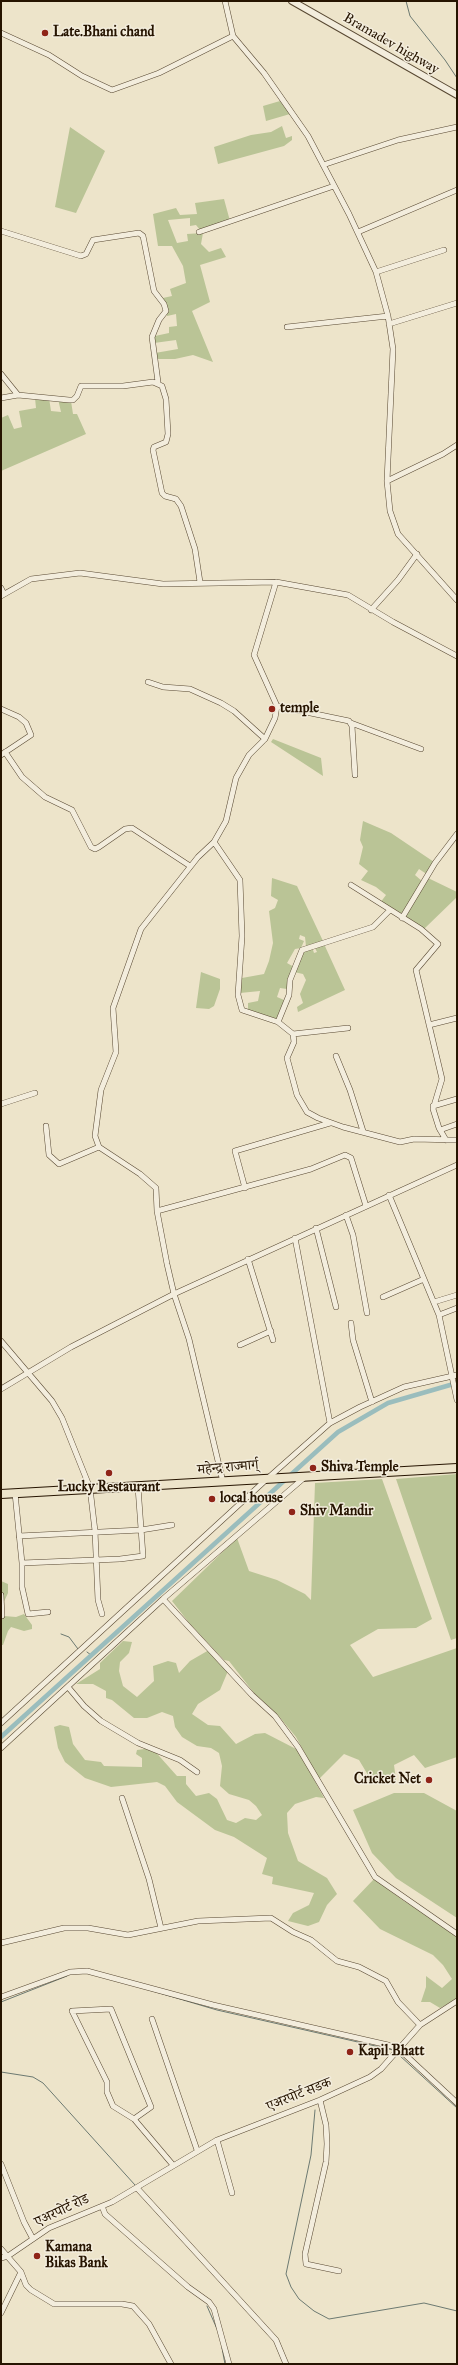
<!DOCTYPE html>
<html>
<head>
<meta charset="utf-8">
<style>
	body { margin:0 }
	#map { position:relative; width:458px; height:2365px; overflow:hidden; background:#ede4ca; font-family:"IM FELL Great Primer",serif }
	canvas { display:block }
	.frame { position:absolute; inset:0; border:2px solid #261400; pointer-events:none }
</style>
</head>
<body>
<div id="map">
<canvas width="458" height="2365"></canvas>
<div class="frame"></div>
</div>
<script>
const context = document.querySelector('canvas').getContext('2d');
context.lineJoin = 'round';
function paint(path, color) { context.fillStyle = color; context.fill(path, 'evenodd'); }
const toPath = rows => new Path2D(rows.map(r => 'M' + r).join(''));
function strokePath(path, color, width, dash) { context.strokeStyle = color; context.lineWidth = width; context.lineCap = dash ? 'butt' : 'round'; context.setLineDash(dash || []); context.stroke(path); }
function drawText(font, color, halo, rows, align = 'center') {
  context.font = font + ' "IM FELL Great Primer","Noto Serif Devanagari",serif'; context.lineWidth = 3; context.setLineDash([]); context.textBaseline = 'middle'; context.strokeStyle = halo; context.fillStyle = color; for (const [text, x, y, turn = 0] of rows) {
    context.save(); context.translate(x, y); context.rotate((+turn || 0) * Math.PI / 180); context.textAlign = isNaN(turn) ? turn : align; if (halo) context.strokeText(text, 0, 0); context.fillText(text, 0, 0); context.restore();
  }
}
paint(toPath([
	[280,101,290,114,266,121,263,106],
	[282,126,286,138,292,136,292,140,284,146,218,164,214,147,251,135,271,132],
	[70,127,105,151,76,213,55,207],
	[224,199,230,221,200,230,196,225,190,226,190,218,168,220,177,243,188,241,187,234,203,233,201,244,209,252,221,248,226,257,200,265,210,302,192,311,213,362,193,355,175,359,156,359,155,353,178,349,176,340,154,343,155,336,169,333,169,327,177,326,176,314,167,316,163,298,172,296,170,289,186,283,183,266,172,246,158,246,153,214,176,208,180,215,197,214,195,203],
	[35,398,49,398,51,411,61,412,58,399,71,401,73,414,77,414,86,434,1,471,1,418,8,415,14,429,22,427,19,411,36,408],
	[273,739,321,758,323,776,271,742],
	[363,821,391,833,434,862,428,875,419,869,415,875,423,882,402,917,380,903,386,895,376,887,361,880,368,871,359,864,363,847,360,840],
	[272,878,297,886,323,941,306,946,305,937,300,935,299,939,304,941,301,948,295,949,287,963,294,967,287,989,280,988,277,997,284,1000,276,1020,248,1011,248,1003,258,1001,260,991,240,993,242,978,264,974,269,961,273,943,269,911,275,908,278,900,271,896],
	[428,878,457,892,457,897,424,929,403,917],
	[324,944,345,990,298,1012,297,1007,303,1003,300,994,306,980,303,974,294,972,304,950,312,947,314,953,317,952,314,946],
	[201,972,220,979,220,989,214,1006,209,1009,196,1008],
	[457,1474,457,1638,451,1640,396,1479],
	[382,1479,432,1619,416,1628,378,1629,350,1645,373,1677,457,1648,457,1757,425,1768,414,1755,394,1765,396,1780,384,1783,371,1780,359,1760,344,1754,319,1779,296,1737,277,1714,254,1693,229,1661,224,1660,190,1624,172,1601,237,1538,249,1571,277,1580,305,1594,311,1600,315,1483],
	[1,1581,8,1584,8,1593,2,1606,4,1605,4,1616,16,1617,24,1614,32,1625,32,1629,24,1631,11,1627,8,1631,3,1645,1,1645],
	[123,1641,132,1642,129,1653,120,1662,119,1671,123,1686,137,1697,154,1681,153,1666,168,1661,176,1663,179,1673,190,1661,209,1650,228,1671,220,1690,198,1704,192,1714,208,1725,220,1726,236,1744,255,1734,265,1733,298,1750,324,1798,316,1797,295,1804,287,1813,288,1833,298,1861,327,1878,337,1894,327,1905,319,1922,308,1926,288,1921,293,1913,309,1905,314,1893,272,1884,273,1877,262,1874,267,1858,234,1837,215,1830,177,1802,165,1786,157,1782,111,1787,85,1778,65,1762,58,1748,54,1727,60,1725,69,1727,73,1744,85,1760,101,1762,104,1766,142,1767,142,1758,136,1754,137,1750,152,1748,177,1776,186,1776,186,1784,196,1796,209,1793,217,1799,227,1820,236,1823,245,1818,256,1820,262,1815,256,1806,249,1800,229,1794,220,1786,222,1766,219,1753,211,1748,197,1746,182,1737,175,1727,173,1716,162,1712,147,1718,134,1718,112,1700,106,1698,106,1691,93,1684,76,1684,100,1669,100,1663],
	[394,1793,424,1793,457,1811,457,1918,396,1878,372,1853,353,1810],
	[374,1879,404,1901,457,1935,457,1999,440,2008,430,2002,421,2002,426,1987,426,1976,442,1988,452,1979,443,1965,433,1955,380,1929,353,1901]
]), '#bac496');
strokePath(toPath([
	[406,1,410,16,445,60,457,78],
	[61,1634,69,1637,78,1649],
	[87,1652,91,1655],
	[146,1989,217,2010,393,2050],
	[1,2002,67,1976],
	[399,2055,457,2108],
	[1,2072,33,2077,43,2083,135,2185],
	[315,2110,311,2155,286,2274,291,2287,299,2299,314,2311,329,2319,424,2303,457,2311],
	[207,2306,217,2329],
	[222,2348,225,2364]
]), '#6c7971', 1);
strokePath(toPath([
	[1,1737,338,1432,388,1403,457,1383]
]), '#9abdbd', 4.5);
const minor = toPath([
	[225,1,233,36,264,73,308,136,349,214,376,272,388,316,393,349,387,481,390,511,398,534,457,600],
	[1,33,49,55,82,76,112,90,159,73,233,36],
	[323,165,398,140,457,127],
	[1,231,81,256,86,254,93,240,139,233,143,236,154,291,164,304,166,311,159,320,152,337,158,382],
	[199,232,334,186],
	[358,232,457,190],
	[376,272,444,250],
	[389,324,457,303],
	[287,327,388,316],
	[1,374,18,395,69,400,73,400,77,396,81,386,123,386,153,382,162,386,166,399,168,434,166,442,154,447,153,450,162,493,165,496,176,499,181,506,195,549,200,582],
	[1,398,18,395],
	[387,481,443,454,457,445],
	[1,588,4,594],
	[1,596,31,579,80,573,163,584,276,582,348,595,393,622,457,656],
	[371,610,398,580,417,554],
	[148,682,163,687,190,689,221,703,234,711,265,739],
	[277,706,349,721,352,726,355,775],
	[1,709,19,717,26,723,31,735,1,755],
	[351,723,421,749],
	[5,752,22,777,45,797,72,810,91,847,95,849,99,847,125,829,132,828,190,866],
	[214,842,240,880,242,936,238,995,242,1010,278,1022,293,1034,294,1042,287,1058,297,1095,307,1112,318,1118,343,1127,400,1142,414,1139,457,1140],
	[351,885,421,929,438,944,416,970,442,1079,433,1109,439,1128,446,1140],
	[402,918,435,863,457,834],
	[278,1022,289,995,290,980,302,950,373,927,390,910],
	[429,1025,457,1018],
	[293,1034,348,1028],
	[336,1056,350,1090,363,1131],
	[1,1104,35,1093],
	[433,1106,457,1099],
	[46,1126,49,1155,59,1164,99,1147],
	[440,1130,457,1124],
	[245,1188,235,1151,330,1123],
	[389,1195,439,1315,457,1400],
	[157,1211,311,1169,345,1155,351,1158,366,1206],
	[346,1215,353,1235,367,1313],
	[316,1228,336,1307],
	[295,1238,330,1423],
	[248,1259,273,1340],
	[383,1297,424,1279],
	[434,1302,457,1295],
	[439,1315,457,1308],
	[351,1323,353,1340,372,1402],
	[1,1341,52,1401,62,1418,90,1488,95,1531,98,1600,102,1614],
	[240,1345,271,1331],
	[1,1389,71,1347,174,1294,457,1165],
	[223,1482,189,1339,174,1294,167,1264,157,1211,156,1188,140,1174,99,1147,95,1136,101,1090,116,1052,113,1008,141,929,198,857,214,842,226,821,236,778,249,755,265,739,275,718,277,706,254,655,276,582],
	[15,1493,22,1563,22,1587,28,1614,48,1612],
	[19,1536,141,1530,172,1525],
	[22,1563,120,1559,143,1556,138,1487],
	[1,1595,2,1616],
	[163,1599,252,1695,275,1716,298,1747,375,1877,457,1934],
	[68,1687,84,1706,101,1721,138,1743,180,1760,197,1772],
	[1,1723,268,1478,330,1423,360,1407,404,1387,457,1375],
	[1,1748,163,1599,305,1477],
	[122,1798,149,1879,161,1928],
	[1,1943,64,1928,88,1928,128,1935,198,1921,271,1918,293,1932,311,1940,337,1961,359,1967,386,1981,398,2002,420,2025],
	[1,1997,70,1972,87,1971,213,2005,388,2045,399,2049,457,2103],
	[152,2019,197,2150],
	[320,2100,326,2125,327,2144,326,2162,305,2254,306,2264,339,2271],
	[134,2119,151,2107,111,2009,72,2011,107,2082,107,2092,113,2106,134,2119,173,2165],
	[217,2140,232,2193],
	[1,2164,24,2222,33,2239],
	[137,2188,276,2340,286,2364],
	[102,2206,105,2214,188,2287,209,2302,214,2309,229,2364],
	[1,2249,21,2272,1,2313],
	[1,2258,8,2256,49,2228,112,2202,217,2140,320,2100,370,2077,381,2069,420,2025,457,2001],
	[21,2272,26,2285,31,2290,54,2304,122,2304,133,2306,149,2324,171,2364]
]);
const tertiary = toPath([
	[292,1,457,95]
]);
const trunk = toPath([
	[1,1494,457,1468]
]);
strokePath(minor, '#584832', 6);
strokePath(tertiary, '#584832', 8);
strokePath(trunk, '#261400', 10);
strokePath(minor, '#f3eddd', 5);
strokePath(tertiary, '#f3eddd', 6);
strokePath(trunk, '#ede4ca', 8);
for (const [x, y, r, color] of [
	[45,33,4,"#8f2418"],
	[272,709,4,"#8f2418"],
	[313,1468,4,"#8f2418"],
	[109,1473,4,"#8f2418"],
	[212,1499,4,"#8f2418"],
	[292,1512,4,"#8f2418"],
	[429,1780,4,"#8f2418"],
	[350,2052,4,"#8f2418"],
	[37,2256,4,"#8f2418"]
]) { const dot = new Path2D(); dot.arc(x, y, r, 0, 2 * Math.PI); context.fillStyle = color; context.fill(dot); strokePath(dot, '#f3eddd', 1.5); }
drawText('bold 14px', '#261400', '#f3eddd', [
	["Late.Bhani chand",53,33],
	["temple",280,709],
	["Shiva Temple",321,1468],
	["Lucky Restaurant",109,1488,"center"],
	["local house",220,1499],
	["Shiv Mandir",300,1512],
	["Cricket Net",421,1780,"right"],
	["Kapil Bhatt",358,2052],
	["Kamana",45,2248],
	["Bikas Bank",45,2264]
], 'left');
drawText('14px', '#261400', '#f3eddd', [
	["Bramadev highway",391,44,30],
	["महेन्द्र राज्मार्ग्",228,1468,-5],
	["एअरपोर्ट सडक",299,2095,-22],
	["एअरपोर्ट रोड",62,2211,-25]
]);
</script>
</body>
</html>
